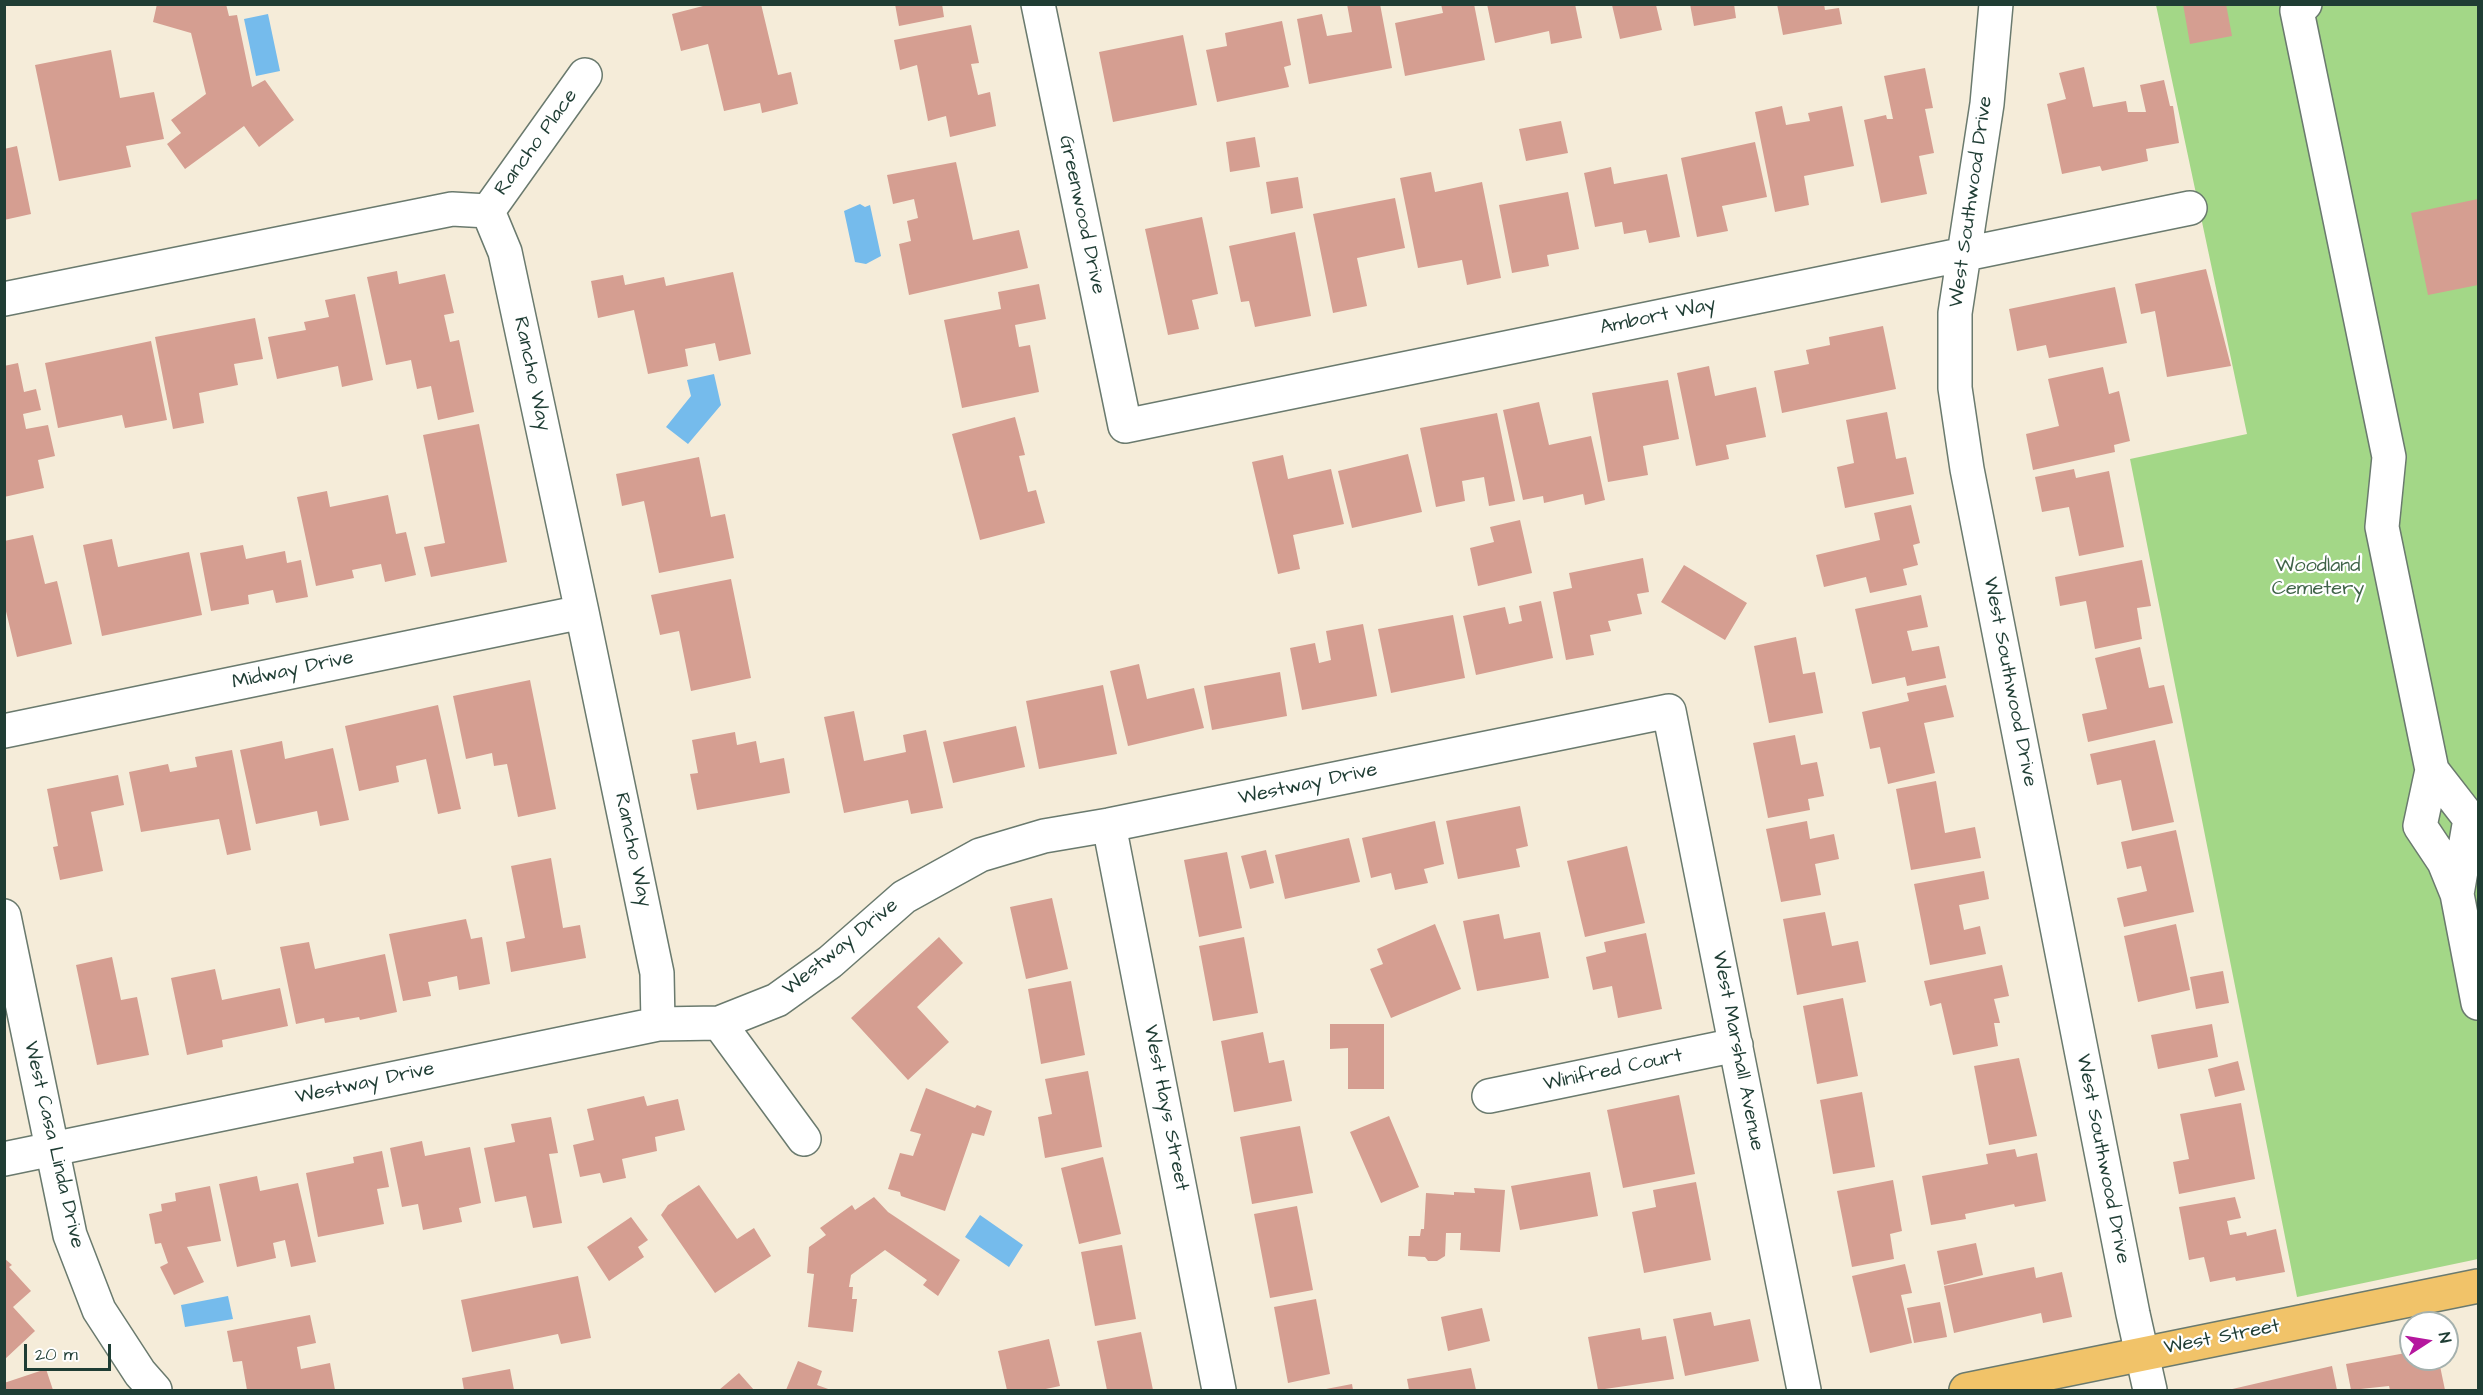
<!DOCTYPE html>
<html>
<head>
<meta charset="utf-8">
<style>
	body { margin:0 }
	#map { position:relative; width:2483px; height:1395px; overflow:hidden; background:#f5ecd9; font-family:"Architects Daughter",sans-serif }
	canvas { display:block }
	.frame { position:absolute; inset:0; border:6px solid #1f3d34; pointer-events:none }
	.north { position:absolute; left:2399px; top:1311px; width:60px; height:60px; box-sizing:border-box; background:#fff; border:2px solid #a5b1ae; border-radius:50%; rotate:78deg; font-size:16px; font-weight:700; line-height:24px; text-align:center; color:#1f3d34 }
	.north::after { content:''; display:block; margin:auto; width:21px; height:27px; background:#b5179e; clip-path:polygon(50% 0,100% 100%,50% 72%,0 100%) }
	.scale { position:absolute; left:24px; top:1344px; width:87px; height:27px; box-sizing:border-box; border:3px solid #1f3d34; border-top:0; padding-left:8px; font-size:18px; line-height:21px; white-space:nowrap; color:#1f3d34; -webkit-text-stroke:4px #fff; paint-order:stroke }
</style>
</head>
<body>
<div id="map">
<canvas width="2483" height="1395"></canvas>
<div class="frame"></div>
<div class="north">N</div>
<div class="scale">20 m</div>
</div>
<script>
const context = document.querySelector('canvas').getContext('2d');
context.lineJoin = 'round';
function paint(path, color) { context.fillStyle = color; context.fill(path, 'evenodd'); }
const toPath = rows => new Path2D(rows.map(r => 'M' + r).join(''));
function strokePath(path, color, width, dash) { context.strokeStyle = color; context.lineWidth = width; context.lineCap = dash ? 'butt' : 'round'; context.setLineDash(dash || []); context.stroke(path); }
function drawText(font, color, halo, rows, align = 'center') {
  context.font = font + ' "Architects Daughter",sans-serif'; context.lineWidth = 4.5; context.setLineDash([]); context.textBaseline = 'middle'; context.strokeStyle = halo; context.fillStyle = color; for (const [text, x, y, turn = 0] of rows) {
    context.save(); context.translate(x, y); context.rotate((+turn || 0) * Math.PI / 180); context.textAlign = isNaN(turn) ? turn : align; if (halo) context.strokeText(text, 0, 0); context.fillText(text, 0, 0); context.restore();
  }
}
paint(toPath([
	[2156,5,2478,5,2478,1259,2297,1297,2130,459,2247,434]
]), '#a3d787');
paint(toPath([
	[268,14,280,71,256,76,244,19],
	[860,204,865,207,870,205,881,256,866,264,855,262,844,211],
	[714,374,721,405,688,444,666,427,691,396,687,380],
	[980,1215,1023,1245,1009,1267,965,1237],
	[228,1296,233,1319,185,1327,181,1305]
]), '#75bbec');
paint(toPath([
	[157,4,226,4,229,16,237,15,252,87,265,80,294,120,259,147,244,126,185,169,167,144,181,133,171,120,206,94,191,33,153,22],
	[703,4,761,4,778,75,791,72,798,104,762,113,760,103,724,111,708,44,681,51,672,14,703,6],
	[895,4,942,4,944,17,899,26],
	[1347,4,1380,4,1392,68,1309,84,1297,19,1322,14,1327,36,1352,32],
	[1441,4,1474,4,1485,60,1405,76,1395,23,1443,13],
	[1487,4,1575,4,1582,38,1551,44,1549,31,1495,43],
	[1690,4,1734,4,1736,18,1694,26],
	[1777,4,1824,4,1825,10,1839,8,1842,24,1783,35],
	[2183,4,2226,4,2232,36,2190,44],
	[1612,5,1656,5,1662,30,1620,39],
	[1282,21,1291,65,1284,67,1289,87,1217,102,1206,50,1227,46,1225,33],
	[971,25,979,63,971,64,978,95,990,92,996,126,950,137,946,116,928,121,917,65,900,70,894,40],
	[1183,35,1197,105,1113,122,1099,52],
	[111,50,120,98,154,92,164,139,126,146,131,167,59,181,35,65],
	[2084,67,2093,107,2126,101,2128,112,2146,112,2140,85,2164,80,2170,106,2173,106,2179,143,2146,149,2148,161,2102,171,2100,166,2062,174,2047,104,2066,99,2059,73],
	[1925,68,1933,108,1925,109,1934,153,1919,156,1927,194,1881,203,1864,120,1886,115,1887,119,1893,119,1884,76],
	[1782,106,1786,125,1810,121,1808,113,1842,106,1854,166,1804,176,1809,205,1775,212,1755,112],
	[1561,121,1568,153,1526,161,1519,129],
	[1255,137,1260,167,1230,172,1226,142],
	[1755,142,1767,197,1722,206,1728,231,1697,237,1681,158],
	[17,146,31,214,4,220,4,149],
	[956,162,973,240,1019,230,1028,268,909,295,899,244,911,241,907,221,918,218,914,199,893,204,887,175],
	[1611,167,1614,184,1667,174,1680,237,1649,243,1646,230,1624,234,1622,222,1595,227,1584,173],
	[1431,172,1435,192,1482,182,1501,278,1467,285,1462,260,1418,268,1400,178],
	[1298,177,1303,208,1271,214,1266,182],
	[1568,192,1579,249,1547,255,1549,266,1512,273,1499,205],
	[1395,198,1405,248,1357,258,1367,306,1333,313,1313,214],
	[2478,199,2478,285,2428,295,2411,213],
	[1202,217,1218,294,1192,300,1199,329,1168,335,1145,229],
	[1295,232,1311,316,1255,327,1249,301,1241,302,1229,246],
	[2206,269,2231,366,2167,377,2155,311,2141,314,2135,284],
	[397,271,399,284,445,274,454,313,444,315,450,342,459,340,474,412,438,420,431,386,417,389,411,360,386,365,367,277],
	[733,272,751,354,719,361,715,343,685,349,688,366,648,374,634,310,598,318,591,281,623,275,625,285,664,277,666,286],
	[1039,284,1046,319,1015,325,1019,347,1030,345,1039,392,962,408,944,320,1001,309,998,292],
	[2115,287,2127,343,2049,358,2046,345,2017,351,2009,309],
	[355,294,373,380,342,387,338,366,277,379,268,337,306,330,304,322,329,317,325,300],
	[255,318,263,359,234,364,238,385,199,393,204,423,173,429,155,337],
	[1883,326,1896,389,1782,413,1774,371,1809,364,1806,350,1830,345,1829,337],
	[151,341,167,420,125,428,122,415,58,428,45,363],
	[18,363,24,392,36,389,41,410,23,414,26,429,48,425,55,456,38,460,44,488,4,497,4,366],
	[1709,366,1715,396,1756,387,1766,437,1726,445,1729,459,1696,466,1677,373],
	[2103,367,2109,394,2119,391,2130,441,2114,445,2115,452,2033,470,2026,434,2059,426,2048,379],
	[1668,380,1679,439,1643,446,1648,475,1608,482,1592,393],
	[1539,402,1549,445,1591,436,1605,500,1585,505,1583,494,1544,503,1543,496,1523,500,1503,410],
	[1887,412,1896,459,1906,457,1914,494,1845,508,1837,467,1854,463,1846,420],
	[1497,413,1515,501,1489,506,1484,477,1462,481,1465,501,1436,507,1420,428],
	[1015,417,1025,455,1019,456,1028,492,1036,490,1045,523,980,540,952,434],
	[479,424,507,562,431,577,424,547,445,543,423,435],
	[1408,454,1422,512,1352,528,1338,471],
	[1283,455,1288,479,1331,469,1344,524,1293,535,1300,569,1278,574,1252,462],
	[699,457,711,517,725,514,734,558,659,573,644,501,622,506,616,474],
	[2074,469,2076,478,2109,471,2124,547,2079,556,2069,507,2042,512,2035,477],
	[327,491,330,507,388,495,396,534,406,532,416,575,385,582,381,564,352,570,354,578,316,586,297,497],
	[1911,505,1920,543,1913,545,1918,565,1903,569,1907,585,1870,593,1866,577,1824,587,1816,555,1880,540,1874,513],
	[1520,520,1532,573,1478,586,1470,548,1494,542,1490,527],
	[33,535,45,584,57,581,72,644,17,657,4,603,4,541],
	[112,539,118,567,189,552,202,615,102,636,83,545],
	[243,545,246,559,285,551,287,563,301,560,308,597,276,603,273,590,248,595,249,604,211,611,200,553],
	[1643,558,1649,592,1637,594,1642,614,1608,621,1611,631,1590,635,1594,655,1566,660,1553,592,1572,588,1569,573],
	[2142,560,2151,606,2137,608,2142,639,2095,649,2086,601,2060,606,2055,577],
	[1684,565,1747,603,1725,640,1661,602],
	[731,579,751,678,691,691,679,631,660,635,651,595],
	[1921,595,1928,627,1907,631,1912,651,1939,646,1946,678,1907,686,1905,677,1872,684,1855,609],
	[1541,601,1553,658,1476,675,1463,616,1505,607,1509,624,1522,621,1519,606],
	[1453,615,1465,678,1391,693,1378,629],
	[1363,624,1377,696,1302,710,1290,648,1315,643,1319,663,1331,660,1326,631],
	[1796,637,1803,674,1815,672,1823,713,1769,723,1754,646],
	[2140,647,2149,688,2164,685,2173,723,2088,742,2082,714,2107,709,2095,658],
	[1139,664,1147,699,1194,688,1204,728,1128,746,1110,671],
	[1280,672,1287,716,1212,730,1204,686],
	[530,680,556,809,518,817,507,764,494,766,492,753,466,759,453,696],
	[1103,685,1117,754,1039,769,1026,701],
	[1946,685,1954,717,1924,723,1935,773,1888,784,1880,747,1870,749,1862,712,1909,701,1907,693],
	[438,705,461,809,438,814,426,759,396,766,399,782,359,791,345,726],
	[854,711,864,761,906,752,903,735,926,730,943,808,911,814,908,800,844,813,824,717],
	[1016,726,1025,767,953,783,943,742],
	[735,732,737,745,756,741,760,763,784,758,790,793,697,810,690,774,698,773,692,740],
	[1795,735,1801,765,1817,762,1824,796,1808,799,1810,810,1768,818,1753,743],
	[2155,740,2174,822,2132,831,2121,780,2097,785,2090,754],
	[282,741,285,759,333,748,349,820,320,826,317,811,256,824,240,750],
	[232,750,251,850,227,855,219,819,141,832,129,772,168,764,170,772,197,767,195,757],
	[118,775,124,805,91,812,103,871,60,880,53,847,58,846,47,789],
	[1936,781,1945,833,1975,827,1981,858,1911,870,1896,789],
	[1520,806,1528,846,1516,849,1520,867,1458,879,1446,821],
	[1435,821,1444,864,1424,869,1428,883,1395,890,1391,873,1371,878,1362,838],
	[1807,821,1810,839,1834,834,1839,859,1815,864,1821,895,1781,902,1766,829],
	[2176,830,2194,912,2124,927,2117,898,2147,891,2141,866,2127,869,2121,842],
	[1349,838,1360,882,1285,899,1275,855],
	[1627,846,1645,923,1585,937,1567,861],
	[1266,850,1274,883,1250,889,1241,856],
	[1227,852,1242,928,1199,937,1184,860],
	[551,858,563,928,580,925,586,958,511,972,506,942,525,938,511,866],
	[1984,871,1989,899,1959,905,1964,930,1980,926,1986,954,1930,965,1914,884],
	[1052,898,1068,969,1026,979,1010,907],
	[1825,912,1832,946,1858,941,1866,982,1797,995,1783,919],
	[1499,914,1504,939,1540,932,1549,978,1477,991,1463,921],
	[466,919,471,939,482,937,490,984,459,990,457,976,428,982,431,996,403,1001,389,934],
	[1435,924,1461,989,1391,1018,1370,969,1383,964,1377,949],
	[2176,924,2190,990,2138,1002,2124,936],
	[1646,933,1662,1009,1618,1018,1612,986,1593,990,1586,957,1606,952,1604,942],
	[939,937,963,963,917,1007,949,1042,908,1080,851,1018],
	[1244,937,1258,1013,1213,1021,1199,946],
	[309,942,315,969,385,954,397,1012,360,1020,359,1017,325,1023,324,1018,296,1024,280,947],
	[112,957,121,1000,137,997,149,1055,97,1065,76,965],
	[2002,965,2009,996,1994,999,2000,1023,1994,1023,1998,1046,1953,1055,1941,1003,1930,1006,1924,981],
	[215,969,222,1000,280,988,288,1026,222,1040,223,1047,187,1055,171,978],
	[2223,971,2229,1003,2196,1009,2190,977],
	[1071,981,1085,1055,1041,1064,1028,989],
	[1843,998,1858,1076,1817,1084,1803,1006],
	[1330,1024,1384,1024,1384,1089,1348,1089,1348,1048,1330,1049],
	[2212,1024,2218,1057,2158,1069,2151,1035],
	[1263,1032,1269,1063,1284,1060,1292,1101,1234,1112,1221,1041],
	[2019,1058,2037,1136,1989,1145,1974,1066],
	[2238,1061,2245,1090,2215,1097,2208,1069],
	[1088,1071,1102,1147,1045,1158,1038,1117,1052,1114,1045,1079],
	[926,1088,975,1108,977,1105,992,1111,984,1136,972,1133,945,1211,901,1196,900,1192,888,1189,900,1153,913,1156,921,1134,910,1131],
	[1862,1092,1875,1167,1833,1174,1820,1100],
	[1679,1095,1695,1174,1623,1188,1607,1110],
	[644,1096,647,1106,678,1099,685,1130,655,1137,657,1151,622,1159,626,1178,603,1183,600,1173,580,1177,573,1145,594,1140,587,1109],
	[2241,1103,2255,1179,2179,1194,2173,1162,2189,1159,2180,1114],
	[1389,1116,1419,1187,1381,1203,1350,1132],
	[551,1117,558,1153,549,1154,562,1223,533,1228,526,1196,495,1202,484,1148,515,1142,511,1124],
	[1300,1126,1313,1193,1252,1204,1240,1137],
	[422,1141,425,1156,470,1147,481,1203,459,1208,462,1222,423,1230,418,1204,402,1207,390,1148],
	[2015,1149,2017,1157,2037,1153,2046,1201,2015,1207,2014,1204,1965,1214,1966,1219,1931,1225,1922,1176,1988,1164,1986,1154],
	[382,1151,389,1187,377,1189,384,1224,318,1237,306,1173,354,1163,353,1157],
	[1103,1157,1121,1234,1079,1244,1061,1168],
	[1590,1172,1598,1216,1520,1230,1511,1186],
	[257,1176,260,1191,298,1183,316,1262,291,1267,285,1240,273,1243,276,1258,237,1267,219,1184],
	[1893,1180,1902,1231,1890,1234,1894,1259,1852,1267,1837,1191],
	[1696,1182,1711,1260,1644,1273,1632,1212,1656,1207,1653,1190],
	[699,1185,737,1239,754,1228,771,1256,715,1293,661,1215,668,1205],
	[210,1186,221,1241,187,1247,204,1282,174,1295,160,1267,168,1263,161,1243,155,1244,149,1214,162,1211,161,1204,176,1201,175,1193],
	[1474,1188,1505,1190,1500,1252,1460,1250,1461,1233,1446,1233,1445,1256,1437,1261,1428,1261,1425,1257,1408,1256,1409,1236,1420,1236,1421,1229,1424,1229,1426,1193,1454,1195,1454,1192,1475,1193],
	[874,1197,888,1212,960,1260,938,1296,923,1285,927,1280,885,1250,851,1275,849,1287,853,1287,852,1299,857,1299,853,1332,808,1327,814,1274,807,1273,809,1247,826,1235,820,1228,852,1205,855,1210],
	[2235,1197,2241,1218,2227,1221,2230,1235,2246,1232,2247,1236,2276,1229,2285,1272,2236,1281,2235,1277,2210,1282,2204,1257,2189,1260,2179,1207],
	[1297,1206,1313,1290,1270,1298,1254,1214],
	[631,1217,648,1240,638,1247,644,1257,609,1281,587,1247],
	[1976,1243,1983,1275,1944,1285,1937,1251],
	[1122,1245,1136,1319,1095,1326,1081,1252],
	[4,1258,12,1265,9,1267,31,1291,13,1307,35,1331,4,1360],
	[1905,1264,1912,1293,1901,1295,1912,1343,1870,1353,1852,1276],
	[2034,1267,2036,1278,2062,1272,2072,1317,2043,1323,2041,1313,1954,1333,1944,1286],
	[578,1276,591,1338,561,1344,558,1334,472,1352,461,1300],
	[1316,1299,1330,1374,1288,1383,1274,1307],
	[1940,1302,1947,1337,1914,1343,1907,1308],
	[1482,1308,1490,1341,1448,1351,1441,1317],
	[1711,1312,1714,1326,1750,1319,1759,1361,1685,1376,1673,1319],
	[310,1315,316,1343,297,1347,301,1369,330,1363,335,1390,247,1390,242,1361,233,1362,227,1331],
	[1640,1328,1642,1340,1666,1336,1674,1379,1598,1390,1588,1337],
	[1141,1332,1153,1390,1107,1390,1097,1341],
	[1049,1339,1060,1386,1041,1390,1007,1390,998,1351],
	[2411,1352,2411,1359,2430,1359,2432,1367,2440,1366,2445,1390,2390,1390,2389,1386,2351,1390,2346,1364],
	[798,1361,822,1371,817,1385,831,1390,786,1390],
	[2332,1366,2337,1390,2228,1390],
	[1471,1368,1476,1390,1409,1390,1407,1379],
	[46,1369,53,1390,4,1390,4,1383],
	[510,1369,514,1390,464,1390,462,1378],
	[739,1373,754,1390,719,1390],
	[1352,1384,1353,1390,1327,1390,1326,1389]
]), '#d59e91');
const minor = toPath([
	[1038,4,1125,426,2190,208],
	[1996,4,1987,104,1955,313,1955,388,1967,469,2133,1314,2150,1390],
	[2305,4,2297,11,2389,457,2382,527,2432,770,2420,826,2444,862,2457,894,2478,1003],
	[488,211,505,252,582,612,657,973,658,1024],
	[488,211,585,75],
	[4,299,452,209,488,211],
	[4,731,582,612],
	[2432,770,2470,819,2457,894],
	[1109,825,1219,1390],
	[4,916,70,1235,99,1310,140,1373,155,1390],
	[719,1023,804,1139],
	[1489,1096,1736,1045],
	[4,1159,658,1024,719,1023,777,1000,830,962,904,897,980,855,1044,836,1109,825,1669,711,1804,1390]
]);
const major = toPath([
	[1966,1390,2478,1286]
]);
strokePath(minor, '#6a7a6e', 36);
strokePath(major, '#6a7a6e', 36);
strokePath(minor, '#fff', 33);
strokePath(major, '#f1c369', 33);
drawText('20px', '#1f3d34', '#fff', [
	["Rancho Place",537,143,-54],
	["West Southwood Drive",1972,202,-82],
	["Greenwood Drive",1081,215,78],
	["Ambort Way",1658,317,-12],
	["Rancho Way",531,374,78],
	["Midway Drive",293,671,-12],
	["West Southwood Drive",2009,682,79],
	["Westway Drive",1308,785,-12],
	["Rancho Way",632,850,78],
	["Westway Drive",841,948,-39],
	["West Marshall Avenue",1737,1051,79],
	["Winifred Court",1613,1071,-12],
	["Westway Drive",365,1084,-12],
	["West Hays Street",1165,1108,79],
	["West Casa Linda Drive",53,1145,77],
	["West Southwood Drive",2102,1159,79],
	["West Street",2222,1338,-11]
]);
drawText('20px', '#406449', '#fff', [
	["Woodland",2318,567],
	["Cemetery",2318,590]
]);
</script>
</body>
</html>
